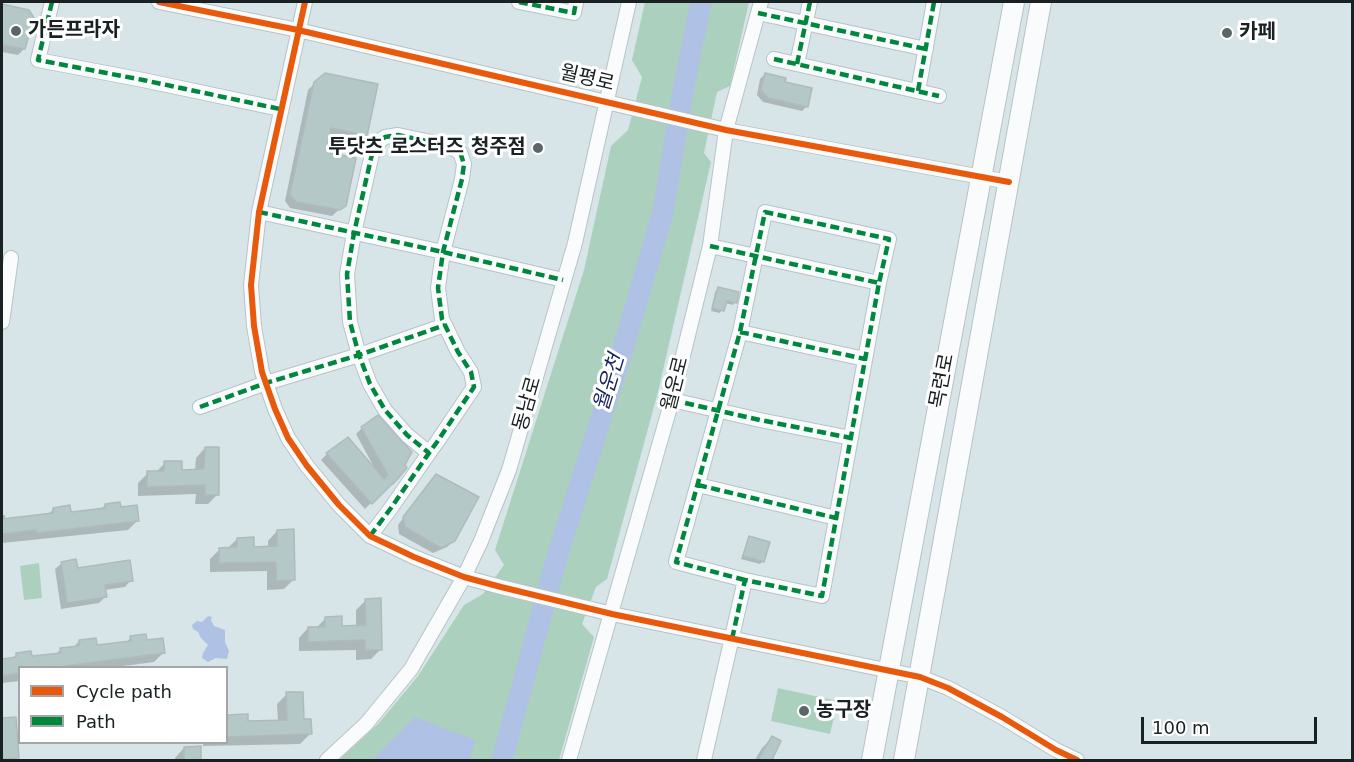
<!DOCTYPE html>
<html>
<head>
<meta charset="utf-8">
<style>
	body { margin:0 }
	#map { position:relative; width:1354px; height:762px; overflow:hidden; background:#d7e5e8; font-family:"DejaVu Sans",sans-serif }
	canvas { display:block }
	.frame { position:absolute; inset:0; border:3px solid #192123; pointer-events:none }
	.legend { position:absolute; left:18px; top:666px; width:210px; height:78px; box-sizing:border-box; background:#fff; border:2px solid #a3a6a7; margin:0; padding:8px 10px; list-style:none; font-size:18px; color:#192123 }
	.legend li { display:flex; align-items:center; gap:12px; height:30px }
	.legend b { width:30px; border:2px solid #a3a6a7 }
	.scale { position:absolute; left:1141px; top:717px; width:176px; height:27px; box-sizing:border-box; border:3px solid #192123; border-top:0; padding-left:8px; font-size:18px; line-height:21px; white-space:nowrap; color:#192123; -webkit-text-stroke:4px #fff; paint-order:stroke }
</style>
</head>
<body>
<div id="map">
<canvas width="1354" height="762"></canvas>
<div class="frame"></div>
<ul class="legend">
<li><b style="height:8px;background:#e8590c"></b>Cycle path</li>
<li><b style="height:8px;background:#00873e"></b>Path</li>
</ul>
<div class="scale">100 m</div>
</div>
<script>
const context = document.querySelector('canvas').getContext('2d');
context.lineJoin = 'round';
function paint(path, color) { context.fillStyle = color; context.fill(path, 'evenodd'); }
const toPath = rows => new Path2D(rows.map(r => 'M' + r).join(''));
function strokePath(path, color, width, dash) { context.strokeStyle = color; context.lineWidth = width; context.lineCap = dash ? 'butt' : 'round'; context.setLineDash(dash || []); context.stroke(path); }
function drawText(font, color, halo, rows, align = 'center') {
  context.font = font + ' "DejaVu Sans","Noto Sans KR",sans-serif'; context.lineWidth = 6; context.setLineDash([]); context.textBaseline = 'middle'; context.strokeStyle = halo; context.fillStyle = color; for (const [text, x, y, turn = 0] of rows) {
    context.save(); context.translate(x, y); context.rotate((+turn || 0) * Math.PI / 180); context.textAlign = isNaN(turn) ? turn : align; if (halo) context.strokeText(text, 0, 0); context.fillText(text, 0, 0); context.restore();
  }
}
paint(toPath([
	[645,2,749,2,730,86,717,92,704,153,711,162,658,392,607,579,596,587,582,624,594,637,559,760,339,760,379,723,418,676,464,605,483,594,504,565,495,550,584,270,611,146,628,130,642,77,632,60],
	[39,563,42,598,24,600,20,566],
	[778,688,838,701,830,734,771,721]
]), '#acd0be');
paint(toPath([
	[208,616,212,617,211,620,214,626,225,630,225,642,229,651,227,659,216,658,208,662,202,658,203,653,208,645,201,638,198,632,193,629,192,625,197,621,202,622],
	[415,717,475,740,469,760,372,760]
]), '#afc1e5');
paint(toPath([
	[2,6,28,12,24,49,18,55,2,52],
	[765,74,783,83,811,89,806,107,802,111,763,102,757,95,760,79],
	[315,83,365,135,359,141,328,135,324,153,344,205,332,216,290,208,285,201,308,90],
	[718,289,735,302,733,305,725,303,720,313,711,311,715,292],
	[362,428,410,453,386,488,365,509,321,460,327,454,374,467,356,434],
	[205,448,218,494,208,504,195,504,196,494,138,496,138,483,148,473,155,473,165,463,181,471,195,471,196,458],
	[430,482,454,540,447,547,433,553,399,534,398,525],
	[105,505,138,520,128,530,2,543,2,515,5,515,5,520,47,515,54,509,70,514,100,510],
	[277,531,293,580,284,589,267,590,267,571,210,572,210,559,220,549,227,549,237,539,252,548,268,548,268,541],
	[749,538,763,561,760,564,741,559,747,541],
	[62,563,76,569,131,580,125,587,104,590,105,597,99,603,61,609,55,569],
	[366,600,380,650,371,659,356,660,356,650,299,651,299,638,308,628,316,628,326,618,341,627,356,627,356,610],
	[131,637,145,641,164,652,154,662,108,668,20,668,20,681,2,683,2,661,11,660,17,654,31,658,55,655,61,649,73,648,79,641,96,646,126,643],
	[287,694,310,734,300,744,203,746,203,742,226,742,226,719,229,716,247,722,278,721,277,704],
	[15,718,18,757,14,760,2,760,2,719],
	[772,738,779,742,770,760,755,760,762,748],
	[184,748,199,748,200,760,175,760,175,758]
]), '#0003');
strokePath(toPath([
	[502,760,557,557,622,352,663,212,683,91,701,2]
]), '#afc1e5', 21);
const building = toPath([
	[2,4,29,10,34,18,25,49,2,45,2,4],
	[325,73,378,84,367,136,331,128,326,152,356,158,346,206,340,210,296,202,290,194,314,82,325,73],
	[765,73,786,78,785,82,812,88,808,107,768,98,761,90,765,73],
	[718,287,739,292,737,303,727,301,724,311,712,308,718,287],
	[378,415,412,452,405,465,407,468,393,484,393,483,372,504,326,453,348,437,384,479,388,475,361,427,378,415],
	[205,447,219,447,219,495,205,495,205,485,147,487,147,471,164,471,164,461,182,461,182,470,204,469,205,447],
	[436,474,479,497,455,541,441,548,405,527,403,517,436,474],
	[120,502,121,507,137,505,139,521,37,533,36,530,2,534,2,519,53,513,53,508,70,505,71,512,105,508,105,504,120,502],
	[294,529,295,580,276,581,276,562,219,563,219,548,237,547,237,538,254,537,254,547,277,546,277,530,294,529],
	[749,536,770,542,764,562,743,556,749,536],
	[76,559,78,568,130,560,133,581,105,585,107,597,67,603,61,562,76,559],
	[381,598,382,650,365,650,365,640,308,642,308,627,325,627,325,617,342,616,342,626,366,625,365,599,381,598],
	[146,634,147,640,163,638,165,653,50,668,20,668,20,673,2,676,2,659,16,657,16,653,31,651,32,656,61,653,60,648,79,646,79,640,96,638,97,645,131,641,130,636,146,634],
	[286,692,303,692,304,719,311,719,312,734,226,737,228,715,248,714,248,721,287,720,286,692],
	[16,717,19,758,2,759,2,718,16,717],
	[772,736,781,741,772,760,758,760,772,736],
	[201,746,201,760,184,760,184,747,201,746]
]);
paint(building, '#b3c8c7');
strokePath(building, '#afbbbb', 1.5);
const street = toPath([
	[52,2,38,60,143,80,280,109],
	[159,2,298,30,726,130,1009,182],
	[305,2,259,212,251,285,254,326,262,372,275,409,288,438,307,466,339,505,370,536,414,557,464,577,501,587,612,614,920,677,948,688,1002,717,1056,750,1077,760],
	[519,2,574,13,576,2],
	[758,13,926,49],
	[774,59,939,96],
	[797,64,810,2],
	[918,91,934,2],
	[259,212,443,252,563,280],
	[2,322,11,258],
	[740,332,865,359],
	[672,400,760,420,851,438],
	[200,407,266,383,359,355,445,325],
	[698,485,836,518],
	[370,536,391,508,429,453,437,442,474,387,471,372,458,352,442,319,438,288,443,252,462,179,464,164,460,152,446,145,398,135,385,137,375,144,372,154,354,233,347,274,350,322,359,355,370,384,385,410,407,435,429,453],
	[745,580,676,562,740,332,765,212,889,239,879,283],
	[327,760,366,724,411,669,464,577,481,541,509,470,575,243,629,2],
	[569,760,672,400,710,246,726,130,761,2],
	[704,760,745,580,822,596,879,283,710,246]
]);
const secondary = toPath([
	[872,760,1014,2],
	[904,760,1041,2]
]);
strokePath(street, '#b8c3c5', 16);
strokePath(secondary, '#b8c3c5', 22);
strokePath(street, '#f9fbfc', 14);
strokePath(secondary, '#f9fbfc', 20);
strokePath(toPath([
	[52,2,38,60,143,80,280,109],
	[519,2,574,13,576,2],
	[758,13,926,49],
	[774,59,939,96],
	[797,64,810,2],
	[918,91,934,2],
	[259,212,443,252,563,280],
	[710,246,879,283,822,596,745,580,732,639],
	[740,332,865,359],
	[672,400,760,420,851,438],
	[200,407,266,383,359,355,445,325],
	[698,485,836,518],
	[370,536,391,508,429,453,437,442,474,387,471,372,458,352,442,319,438,288,443,252,462,179,464,164,460,152,446,145,398,135,385,137,375,144,372,154,354,233,347,274,350,322,359,355,370,384,385,410,407,435,429,453],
	[745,580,676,562,740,332,765,212,889,239,879,283]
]), '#00873e', 4.5, [9, 4.5]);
strokePath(toPath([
	[159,2,298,30,726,130,1009,182],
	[305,2,259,212,251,285,254,326,262,372,275,409,288,438,307,466,339,505,370,536,414,557,464,577,501,587,612,614,920,677,948,688,1002,717,1056,750,1077,760]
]), '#e8590c', 6);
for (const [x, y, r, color] of [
	[16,31,6,"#5c6668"],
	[1227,33,6,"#5c6668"],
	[538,148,6,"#5c6668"],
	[804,711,6,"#5c6668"]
]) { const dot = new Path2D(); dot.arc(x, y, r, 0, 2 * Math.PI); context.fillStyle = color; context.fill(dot); strokePath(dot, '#fff', 2); }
drawText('bold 20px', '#192123', '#fff', [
	["가든프라자",28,31],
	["카페",1239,33],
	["투닷츠 로스터즈 청주점",526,148,"right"],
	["농구장",816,711]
], 'left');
drawText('20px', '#192123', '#fff', [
	["월평로",587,79,13],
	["목련로",943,381,-79],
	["월운로",676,384,-76],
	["동남로",528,404,-74]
]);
drawText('italic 21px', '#182561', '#fff', [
	["월운천",610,383,-73]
]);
</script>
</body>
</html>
